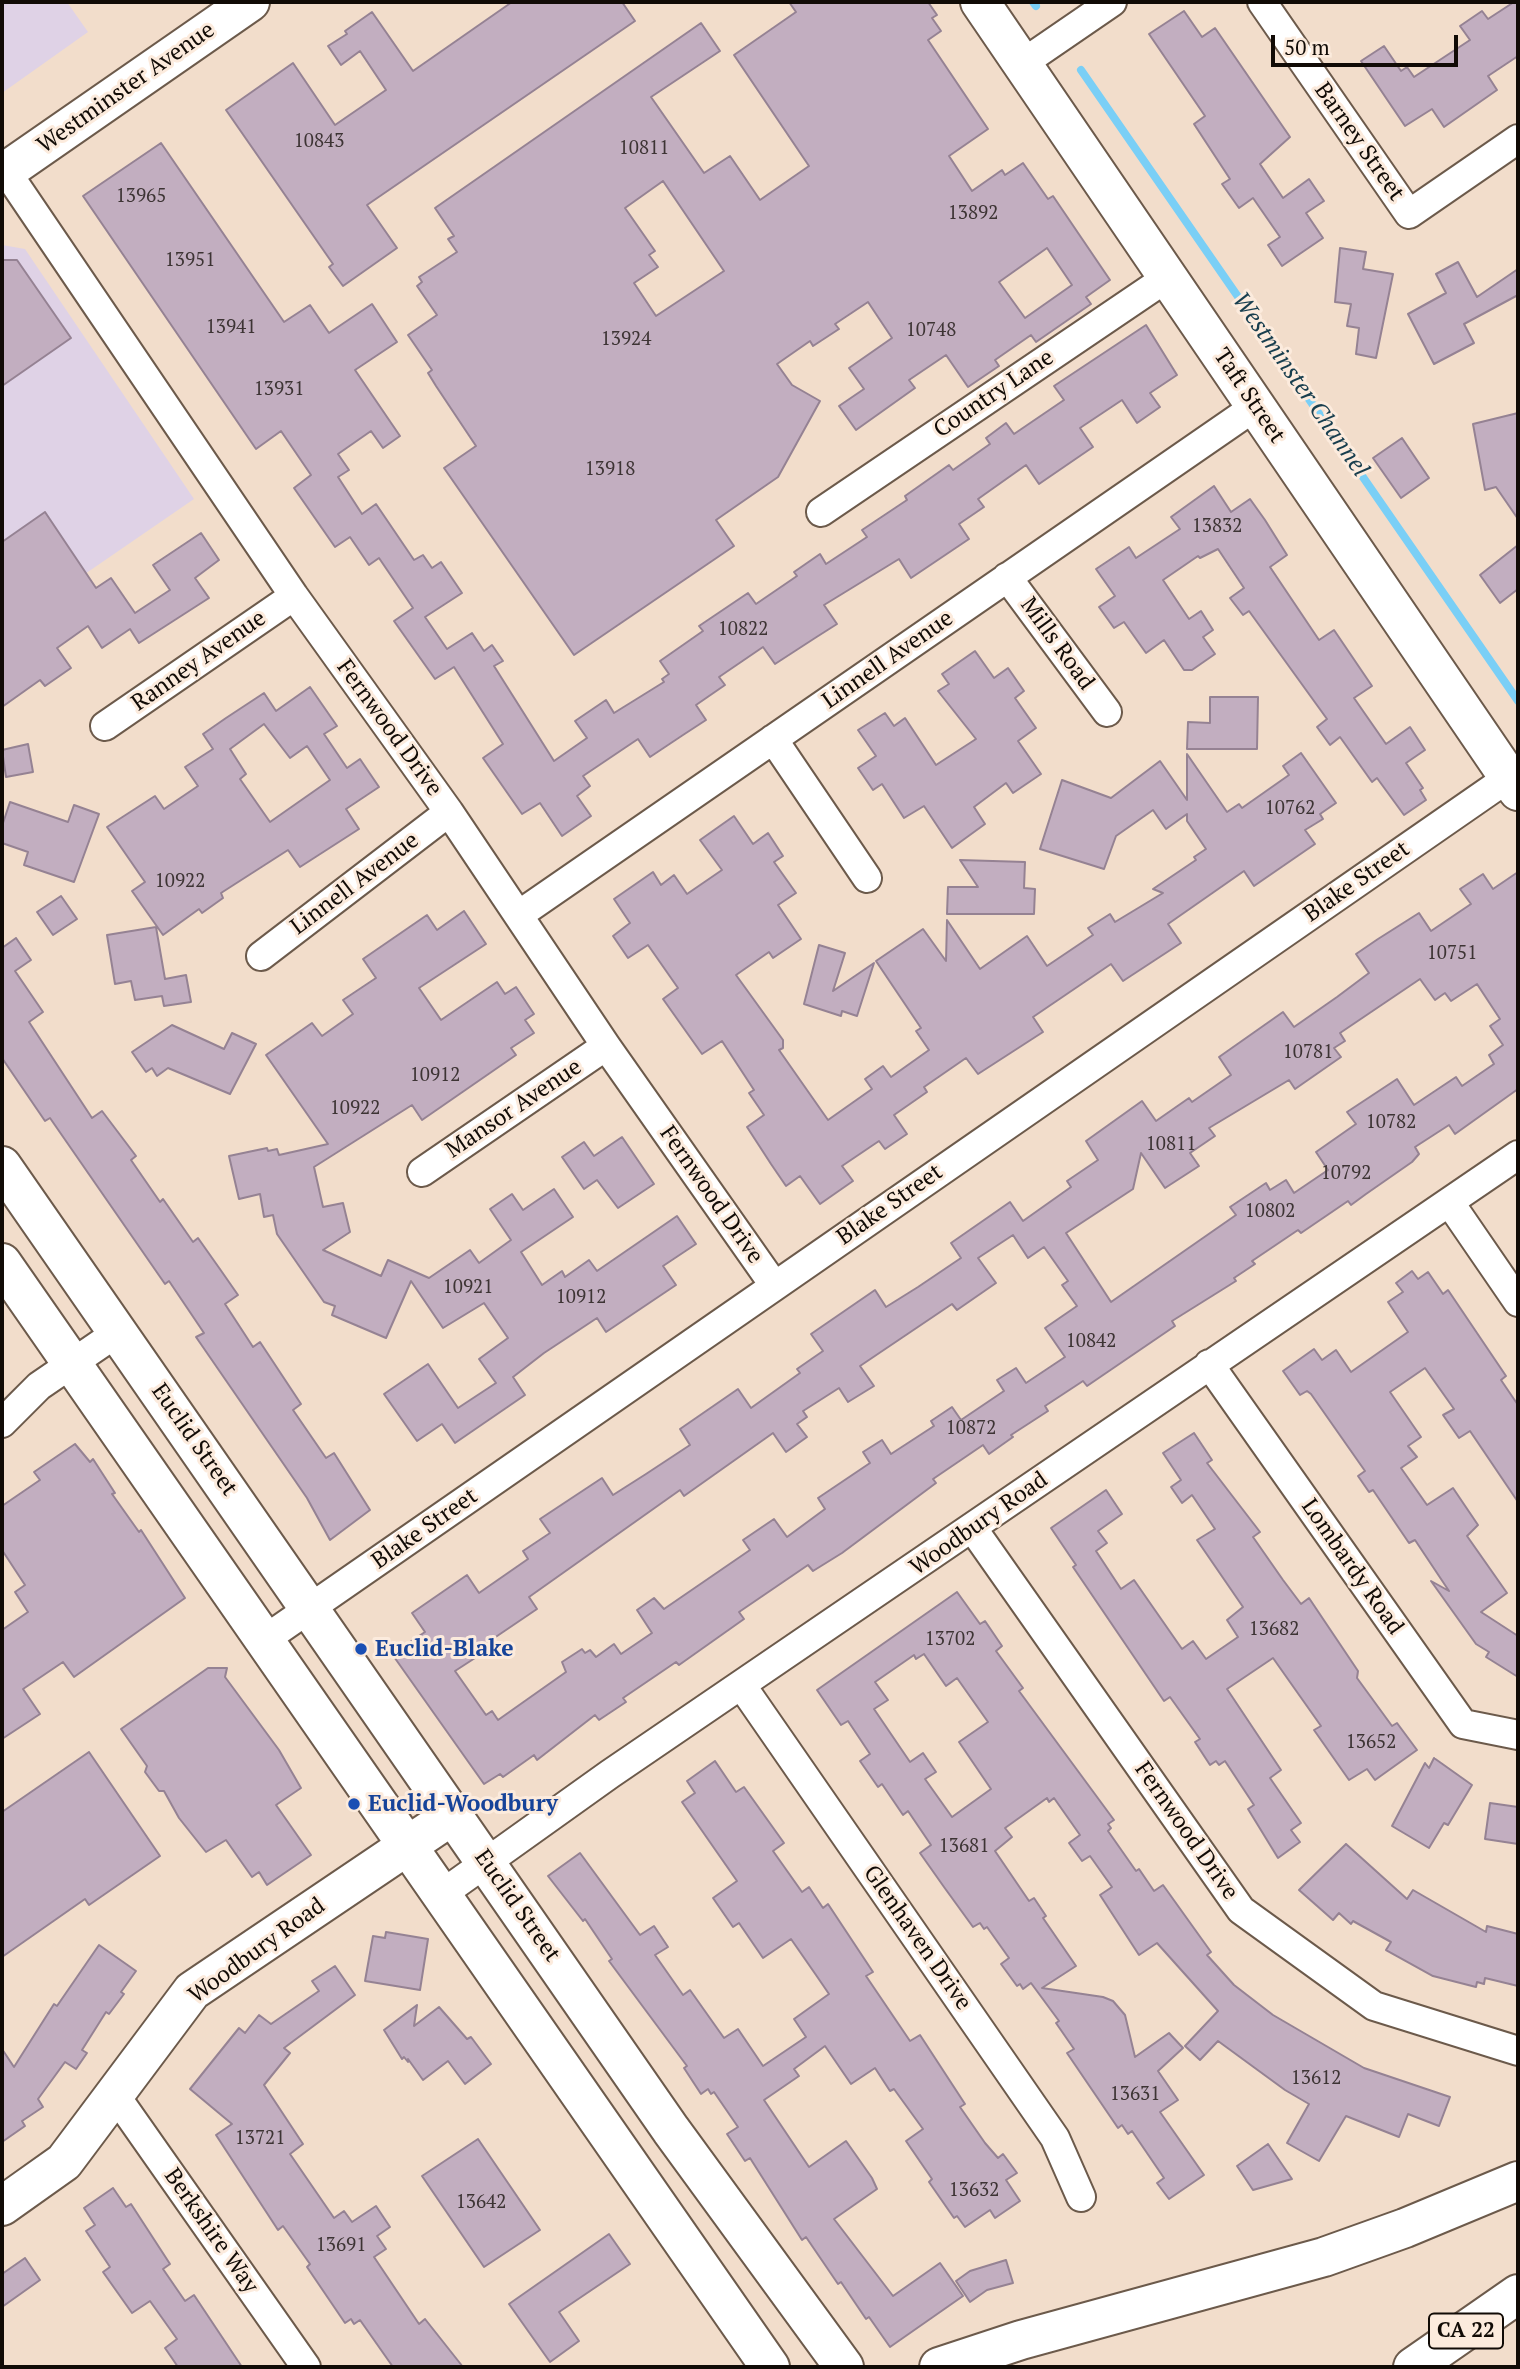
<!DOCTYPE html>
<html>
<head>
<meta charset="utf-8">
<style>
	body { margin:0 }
	#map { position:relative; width:1520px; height:2369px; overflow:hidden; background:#f2ddcb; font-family:"PT Serif",serif }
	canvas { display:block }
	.frame { position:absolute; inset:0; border:4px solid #110b06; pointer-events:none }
	.scale { position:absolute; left:1271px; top:35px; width:187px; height:32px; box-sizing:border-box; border:4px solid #110b06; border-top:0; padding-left:9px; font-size:21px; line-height:24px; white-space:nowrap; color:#110b06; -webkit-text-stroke:5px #fcebdd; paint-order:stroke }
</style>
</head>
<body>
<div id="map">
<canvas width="1520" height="2369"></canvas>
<div class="frame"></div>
<div class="scale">50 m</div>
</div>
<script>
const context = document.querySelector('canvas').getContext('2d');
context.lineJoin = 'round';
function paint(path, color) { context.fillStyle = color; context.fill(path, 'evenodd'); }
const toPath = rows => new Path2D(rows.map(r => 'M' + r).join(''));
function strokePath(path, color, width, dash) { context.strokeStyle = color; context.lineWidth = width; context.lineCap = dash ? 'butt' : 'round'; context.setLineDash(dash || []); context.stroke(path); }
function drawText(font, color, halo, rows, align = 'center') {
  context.font = font + ' "PT Serif",serif'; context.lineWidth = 6; context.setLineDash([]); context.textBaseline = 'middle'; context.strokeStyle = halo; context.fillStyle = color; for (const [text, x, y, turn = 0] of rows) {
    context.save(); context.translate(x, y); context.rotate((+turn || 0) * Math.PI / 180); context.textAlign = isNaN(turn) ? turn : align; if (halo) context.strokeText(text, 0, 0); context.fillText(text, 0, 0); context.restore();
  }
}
paint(toPath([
	[2,2,67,2,88,32,2,93],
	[2,245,25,249,194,499,2,631]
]), '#dfd2e6');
strokePath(toPath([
	[1033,2,1036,6],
	[1081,70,1518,701]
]), '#7acff6', 8);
const building = toPath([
	[512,2,622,2,635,21,367,205,397,248,343,286,329,267,333,264,226,110,293,63,335,125,386,90,360,51,341,65,328,46,347,34,345,31,372,12,413,71,512,2],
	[789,2,928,2,937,15,932,18,941,31,928,40,988,129,949,156,972,191,1002,170,1005,175,1023,163,1048,199,1053,196,1110,280,1086,297,1091,304,1036,342,1031,335,995,360,999,366,968,387,946,355,909,380,915,388,856,430,839,406,864,389,849,368,892,338,868,302,835,324,839,329,813,346,810,341,777,364,792,385,820,401,778,477,716,520,734,546,574,655,444,468,476,446,436,386,428,373,432,370,408,335,437,315,417,286,422,282,419,277,457,252,448,239,454,236,435,208,701,23,720,51,651,97,704,173,730,156,760,200,809,166,734,55,796,12,789,2],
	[663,181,724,271,656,316,634,283,658,267,649,255,655,251,625,208,663,181],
	[1047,248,1072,285,1025,318,999,282,1047,248],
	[1514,2,1518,2,1518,56,1488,76,1497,90,1444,127,1432,109,1405,126,1361,61,1384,46,1401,71,1407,67,1414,77,1470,40,1460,26,1482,11,1488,19,1514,2],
	[1184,11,1202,37,1215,28,1290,137,1260,164,1283,198,1309,179,1324,201,1306,213,1323,238,1282,266,1268,245,1280,237,1253,198,1239,208,1222,184,1230,179,1194,124,1205,116,1149,34,1184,11],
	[161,143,284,322,310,305,329,333,372,304,397,342,355,370,400,436,383,448,371,431,338,454,349,470,338,477,362,514,376,504,414,560,423,555,432,568,441,562,462,593,425,617,447,649,472,633,484,651,492,645,503,661,494,666,554,761,587,738,575,721,606,700,614,713,664,682,662,679,669,674,660,661,703,631,699,626,748,593,756,604,797,576,794,572,820,554,826,564,867,537,862,530,907,500,905,496,949,465,953,470,990,444,986,438,1006,423,1014,434,1064,400,1054,386,1146,325,1177,375,1150,393,1160,407,1137,423,1122,400,1080,428,1093,447,1039,484,1026,465,978,499,984,507,959,524,969,539,911,578,899,559,824,605,837,624,815,638,775,664,763,647,719,677,725,685,696,705,706,720,683,735,650,757,638,739,583,776,590,786,577,796,591,816,562,836,540,803,522,814,483,758,503,744,454,667,435,679,394,621,413,608,379,558,369,565,350,537,335,547,294,488,311,475,281,431,256,449,83,196,161,143],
	[1340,248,1366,252,1363,269,1393,274,1376,358,1356,354,1359,328,1347,326,1351,304,1335,302,1340,248],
	[2,260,17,260,71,338,2,386,2,260],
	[1458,262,1477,297,1518,269,1518,295,1464,324,1474,343,1434,364,1408,314,1446,293,1436,274,1458,262],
	[1518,413,1518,519,1496,487,1485,490,1473,424,1518,413],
	[1402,438,1429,478,1401,498,1373,458,1402,438],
	[1214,486,1231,512,1250,499,1265,520,1287,555,1270,567,1319,640,1334,630,1372,686,1354,698,1386,744,1410,727,1425,750,1406,763,1423,788,1420,790,1426,800,1404,815,1377,778,1372,782,1340,737,1330,745,1317,727,1327,719,1249,611,1243,615,1230,598,1244,588,1218,549,1200,558,1198,556,1163,580,1189,619,1201,611,1213,630,1203,637,1215,654,1192,670,1184,670,1164,640,1146,653,1124,622,1114,628,1099,607,1115,596,1096,569,1129,547,1136,558,1180,529,1171,517,1214,486],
	[45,512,96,588,111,578,135,613,170,590,153,565,201,533,219,560,195,578,209,598,139,643,130,629,102,648,88,626,57,648,71,668,45,686,40,680,2,707,2,542,45,512],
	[1518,545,1518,589,1500,603,1480,575,1518,545],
	[975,651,994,678,1008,668,1024,691,1015,698,1036,728,1018,741,1041,774,1013,793,1006,783,974,807,985,824,952,848,924,806,904,818,882,784,873,790,858,768,876,756,858,730,885,713,894,726,905,718,936,765,976,739,938,691,949,684,942,674,975,651],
	[310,687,337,726,324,734,347,768,360,759,379,787,346,809,359,829,300,867,288,850,221,893,223,898,202,913,199,909,163,935,132,891,145,882,107,827,155,796,164,809,198,786,185,767,213,749,203,734,226,718,264,693,276,711,310,687],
	[264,724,290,758,307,746,330,780,270,822,240,779,246,774,230,749,264,724],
	[1210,697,1258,697,1257,749,1187,749,1188,722,1210,723,1210,697],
	[28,744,33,772,6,777,2,750,28,744],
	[1301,753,1336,803,1320,814,1323,819,1305,830,1315,844,1254,886,1244,871,1168,924,1181,943,1123,981,1111,964,1033,1017,1043,1032,978,1074,966,1058,924,1087,927,1092,894,1115,907,1134,885,1149,879,1141,842,1166,853,1181,820,1204,800,1176,786,1186,771,1164,747,1127,764,1115,749,1093,754,1090,722,1041,702,1054,663,999,678,988,648,945,628,958,613,936,630,923,614,899,653,872,661,885,674,875,687,894,722,870,700,840,734,816,753,844,768,833,783,856,774,862,796,893,778,905,801,939,773,958,769,952,736,975,783,1040,783,1048,779,1050,828,1120,872,1089,865,1079,883,1066,891,1077,929,1050,916,1031,921,1028,876,961,923,929,946,961,947,920,980,969,1027,936,1047,966,1093,935,1088,928,1110,914,1115,922,1163,893,1153,889,1196,860,1194,857,1206,849,1187,821,1187,814,1166,829,1153,810,1116,836,1104,869,1040,849,1062,780,1111,798,1160,761,1187,800,1187,754,1227,812,1239,804,1242,808,1289,775,1283,766,1301,753],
	[10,802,68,822,74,805,99,814,74,882,24,865,28,852,2,843,2,826,10,802],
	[960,860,1025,862,1024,888,1035,889,1034,914,947,914,948,887,978,887,960,860],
	[1518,872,1518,1089,1455,1134,1449,1125,1415,1147,1419,1154,1412,1162,1366,1194,1351,1205,1348,1201,1301,1233,1298,1230,1252,1261,1255,1264,1234,1278,1236,1281,1172,1321,1175,1326,1087,1386,1083,1381,1045,1406,1048,1411,1011,1435,1013,1437,989,1454,983,1445,933,1479,936,1483,842,1553,813,1571,808,1565,739,1612,744,1619,679,1665,676,1662,623,1698,626,1702,599,1720,595,1715,537,1760,534,1755,503,1777,500,1774,484,1784,392,1654,425,1632,412,1613,467,1575,479,1593,528,1559,523,1551,550,1533,540,1519,602,1478,613,1495,646,1474,690,1445,680,1429,738,1389,751,1408,800,1373,797,1369,823,1351,811,1334,875,1290,886,1307,918,1287,961,1258,951,1243,1010,1202,1023,1221,1071,1187,1067,1181,1098,1160,1086,1141,1142,1101,1156,1121,1189,1098,1192,1102,1231,1075,1219,1057,1283,1012,1294,1027,1337,997,1369,973,1356,954,1378,939,1419,913,1431,931,1471,904,1460,889,1483,874,1493,889,1518,872],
	[1420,979,1435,1000,1445,993,1451,1001,1477,984,1500,1019,1490,1026,1503,1045,1489,1055,1494,1064,1462,1086,1456,1077,1414,1105,1397,1079,1347,1112,1356,1124,1316,1152,1328,1170,1294,1193,1286,1180,1270,1190,1266,1183,1230,1207,1236,1215,1111,1302,1066,1233,1133,1189,1141,1153,1165,1188,1199,1166,1190,1153,1215,1136,1209,1128,1289,1080,1295,1089,1341,1057,1334,1048,1345,1041,1340,1033,1420,979],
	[1013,1235,1028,1258,1044,1247,1068,1281,1062,1285,1077,1306,1045,1328,1065,1357,1026,1383,1016,1368,997,1380,1004,1391,961,1420,952,1407,931,1421,934,1426,891,1454,882,1440,863,1452,870,1463,818,1498,825,1509,787,1537,774,1519,743,1540,750,1550,664,1609,654,1598,637,1610,652,1633,621,1654,614,1644,596,1657,590,1650,585,1653,582,1649,562,1662,566,1672,498,1720,492,1711,486,1715,455,1671,475,1658,472,1653,537,1609,529,1597,680,1490,684,1496,773,1433,786,1452,807,1437,797,1424,807,1417,803,1411,839,1388,848,1402,874,1386,860,1366,952,1304,957,1310,996,1283,978,1258,1013,1235],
	[61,896,77,919,53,935,37,912,61,896],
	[464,911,486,944,419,988,441,1020,497,982,505,994,516,987,534,1014,525,1020,534,1033,511,1048,516,1055,422,1120,412,1105,314,1167,323,1207,343,1203,350,1232,323,1250,381,1276,388,1260,429,1278,470,1250,479,1263,511,1240,490,1209,512,1194,523,1210,554,1189,573,1217,521,1252,542,1285,562,1271,565,1277,589,1260,597,1271,677,1216,696,1244,663,1266,676,1285,606,1332,597,1318,544,1353,513,1377,525,1395,455,1443,442,1424,417,1441,384,1394,428,1364,458,1408,496,1383,479,1359,508,1338,484,1303,443,1328,411,1281,386,1338,332,1315,335,1306,324,1302,277,1234,273,1215,264,1217,260,1194,239,1199,229,1156,267,1148,268,1151,277,1149,279,1155,328,1144,266,1055,312,1023,322,1036,353,1014,343,1000,376,978,363,959,427,915,437,930,464,911],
	[156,927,165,979,186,975,191,1002,164,1006,162,996,135,1000,131,981,115,984,107,935,156,927],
	[16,938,31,960,15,971,43,1012,29,1022,92,1118,102,1111,136,1156,131,1160,160,1202,163,1199,193,1242,198,1238,222,1272,238,1295,225,1304,253,1347,260,1342,301,1404,293,1410,326,1458,334,1453,370,1510,330,1540,307,1498,196,1337,204,1333,169,1281,165,1284,50,1118,45,1121,2,1058,2,948,16,938],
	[819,945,845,953,833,991,874,963,857,1016,842,1011,841,1016,804,1004,819,945],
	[172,1025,224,1049,232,1033,256,1044,230,1094,168,1068,157,1076,152,1068,146,1072,132,1052,172,1025],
	[622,1137,654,1184,618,1208,597,1180,584,1189,562,1157,584,1142,594,1156,622,1137],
	[1412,1271,1418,1279,1428,1272,1443,1294,1448,1290,1506,1376,1501,1380,1518,1405,1518,1502,1470,1431,1459,1438,1443,1415,1454,1409,1425,1368,1390,1392,1421,1437,1408,1446,1417,1457,1401,1468,1427,1505,1453,1488,1478,1525,1467,1536,1507,1593,1481,1612,1518,1636,1518,1677,1486,1657,1489,1652,1476,1644,1431,1581,1449,1591,1415,1540,1409,1543,1373,1490,1369,1492,1358,1476,1365,1471,1311,1394,1307,1391,1300,1395,1283,1371,1314,1349,1322,1360,1336,1350,1351,1372,1408,1332,1388,1302,1403,1292,1396,1283,1412,1271],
	[1194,1433,1212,1460,1207,1463,1260,1532,1253,1537,1283,1580,1301,1604,1309,1598,1358,1671,1357,1678,1392,1726,1397,1723,1417,1750,1375,1780,1367,1769,1349,1780,1314,1730,1321,1726,1273,1658,1227,1689,1281,1770,1270,1778,1301,1823,1291,1830,1300,1842,1278,1858,1248,1809,1254,1805,1225,1761,1219,1765,1216,1761,1210,1765,1195,1742,1200,1739,1170,1697,1164,1701,1073,1567,1076,1565,1051,1528,1106,1490,1122,1514,1098,1531,1107,1543,1096,1551,1121,1589,1134,1580,1182,1649,1193,1641,1206,1659,1238,1637,1227,1620,1243,1607,1197,1540,1215,1529,1192,1495,1182,1503,1171,1487,1181,1480,1163,1453,1194,1433],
	[75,1444,90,1462,93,1459,115,1493,112,1494,139,1532,141,1530,185,1598,74,1677,63,1662,23,1689,40,1714,2,1739,2,1630,28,1612,15,1592,25,1585,2,1550,2,1506,40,1480,34,1472,75,1444],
	[957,1592,980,1624,985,1621,1002,1646,996,1651,1023,1688,1019,1691,1114,1820,1108,1824,1111,1828,1108,1831,1136,1871,1139,1869,1154,1891,1163,1885,1211,1952,1207,1955,1234,1985,1273,2015,1364,2068,1450,2097,1439,2126,1408,2114,1399,2137,1346,2116,1319,2161,1287,2143,1309,2104,1285,2090,1218,2041,1200,2060,1185,2046,1218,2011,1157,1943,1139,1955,1100,1895,1112,1887,1090,1856,1082,1861,1069,1843,1080,1835,1054,1798,1049,1802,1047,1798,1005,1828,1012,1837,995,1851,1029,1901,1034,1898,1046,1916,1043,1918,1076,1966,1042,1988,1103,1997,1113,2001,1125,2015,1135,2057,1169,2033,1183,2048,1158,2071,1178,2100,1160,2112,1204,2175,1169,2199,1157,2183,1164,2178,1132,2131,1128,2134,1122,2125,1118,2128,1067,2053,1074,2049,1056,2023,1059,2021,1031,1983,1023,1989,1020,1984,1017,1986,1001,1964,1009,1958,987,1927,984,1929,980,1923,973,1927,944,1887,920,1853,931,1845,908,1811,903,1815,882,1784,878,1787,860,1761,870,1754,848,1721,841,1725,817,1690,957,1592],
	[924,1654,946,1686,957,1678,988,1722,959,1742,991,1789,952,1817,925,1779,936,1772,923,1753,910,1762,874,1709,888,1700,875,1682,914,1655,916,1659,924,1654],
	[208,1668,227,1668,225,1677,279,1750,301,1788,276,1805,311,1855,267,1885,259,1872,252,1877,226,1840,206,1852,179,1818,164,1791,159,1791,145,1772,147,1766,121,1729,208,1668],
	[89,1752,160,1856,89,1905,85,1899,2,1957,2,1812,89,1752],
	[1434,1758,1472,1785,1448,1825,1444,1823,1429,1848,1392,1826,1425,1763,1429,1768,1434,1758],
	[715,1761,736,1792,744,1787,784,1843,773,1851,802,1892,809,1887,823,1908,828,1904,873,1972,866,1976,910,2041,920,2035,965,2104,960,2107,985,2143,998,2158,1003,2154,1017,2173,1006,2180,1020,2201,995,2218,990,2210,965,2227,957,2216,954,2218,929,2182,932,2179,906,2141,923,2129,894,2089,890,2091,875,2068,851,2084,825,2046,794,2069,799,2076,764,2100,809,2167,846,2141,872,2178,877,2189,834,2219,893,2296,940,2263,963,2296,890,2347,869,2317,866,2319,841,2282,838,2284,806,2237,802,2240,750,2158,745,2161,727,2134,738,2127,714,2092,711,2094,708,2089,701,2094,684,2068,687,2066,609,1961,612,1959,585,1919,583,1921,548,1876,580,1853,640,1935,654,1926,668,1947,655,1955,683,1995,690,1990,724,2038,738,2029,763,2066,806,2037,794,2019,829,1994,816,1975,791,1939,763,1958,739,1923,733,1927,713,1898,737,1881,682,1802,695,1793,687,1781,715,1761],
	[1490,1803,1518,1807,1518,1844,1485,1839,1490,1803],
	[1346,1844,1407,1899,1413,1890,1486,1932,1487,1926,1518,1934,1518,1986,1485,1978,1484,1984,1477,1982,1476,1987,1433,1976,1386,1950,1391,1942,1353,1921,1351,1924,1339,1913,1333,1920,1299,1890,1346,1844],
	[386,1932,428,1939,420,1990,365,1981,373,1936,385,1938,386,1932],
	[99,1945,136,1971,121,1992,124,1994,109,2014,106,2012,82,2050,87,2053,76,2069,65,2062,38,2099,43,2107,22,2121,25,2126,2,2142,2,2049,14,2067,54,2004,57,2006,99,1945],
	[335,1966,355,1995,284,2048,290,2053,264,2085,303,2144,290,2154,334,2218,344,2211,352,2222,376,2206,390,2227,377,2236,386,2249,374,2257,419,2324,425,2319,463,2367,393,2367,360,2320,354,2324,351,2319,345,2323,307,2267,310,2264,283,2226,278,2230,216,2135,232,2124,190,2089,239,2028,245,2033,259,2015,271,2024,319,1991,312,1981,335,1966],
	[417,2005,414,2026,439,2007,467,2039,471,2037,491,2064,465,2084,448,2061,423,2080,408,2059,408,2062,404,2057,402,2059,384,2030,417,2005],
	[478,2139,540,2230,484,2267,422,2176,478,2139],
	[1268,2144,1292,2179,1253,2190,1237,2166,1268,2144],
	[113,2188,126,2207,131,2204,170,2264,163,2269,185,2301,194,2295,242,2367,178,2367,165,2348,177,2339,150,2301,132,2313,103,2272,110,2267,86,2231,95,2225,84,2208,113,2188],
	[609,2234,630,2264,559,2312,579,2341,550,2362,509,2304,609,2234],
	[25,2258,40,2280,2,2307,2,2274,25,2258],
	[1006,2260,1013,2283,987,2290,970,2302,956,2281,970,2271,1006,2260]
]);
paint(building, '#c2aec0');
strokePath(building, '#958293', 2);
const street = toPath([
	[1262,2,1409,214,1518,139],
	[1023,63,1112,2],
	[6,171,294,596,449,812,606,1046,774,1285],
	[821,512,1168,277],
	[1007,577,1107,712],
	[105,726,294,596],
	[773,739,867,878],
	[520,914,1256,406],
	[261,956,449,812],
	[422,1172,606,1046],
	[1450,1203,1518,1302],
	[1209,1364,1463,1724,1518,1735],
	[2,1423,39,1386,118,1332],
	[973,1529,1241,1910,1374,2006,1518,2051],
	[264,1640,1518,771],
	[742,1686,1055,2138,1081,2197],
	[442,1894,610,1774,1518,1155],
	[115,2095,306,2367]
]);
const secondary = toPath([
	[980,2,1518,791],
	[2,2206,64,2162,192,1991,453,1815]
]);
const primary = toPath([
	[2,174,250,2],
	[2,1166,671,2130,844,2367],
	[2,1263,770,2367]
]);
const highway = toPath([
	[939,2367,1021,2340,1324,2257,1405,2228,1518,2181],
	[1413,2367,1518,2294]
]);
strokePath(street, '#6c5a4b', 32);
strokePath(secondary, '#6c5a4b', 42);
strokePath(primary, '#6c5a4b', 42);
strokePath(highway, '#6c5a4b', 42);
strokePath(street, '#fff', 28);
strokePath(secondary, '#fff', 38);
strokePath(primary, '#fff', 38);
strokePath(highway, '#fff', 38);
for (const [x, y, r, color] of [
	[361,1649,7,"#1a4fb4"],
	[354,1804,7,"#1a4fb4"]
]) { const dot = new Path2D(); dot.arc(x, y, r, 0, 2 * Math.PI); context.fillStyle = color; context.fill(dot); strokePath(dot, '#fcebdd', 2.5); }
drawText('19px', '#3d3434', null, [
	["10843",319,142],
	["10811",644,149],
	["13965",141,197],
	["13892",973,214],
	["13951",190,261],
	["13941",231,328],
	["10748",931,331],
	["13924",626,340],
	["13931",279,390],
	["13918",610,470],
	["13832",1217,527],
	["10822",743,630],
	["10762",1290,809],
	["10922",180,882],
	["10751",1452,954],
	["10781",1308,1053],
	["10912",435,1076],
	["10922",355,1109],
	["10782",1391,1123],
	["10811",1171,1145],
	["10792",1346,1174],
	["10802",1270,1212],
	["10921",468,1288],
	["10912",581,1298],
	["10842",1091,1342],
	["10872",971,1429],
	["13682",1274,1630],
	["13702",950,1640],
	["13652",1371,1743],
	["13681",964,1847],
	["13612",1316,2079],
	["13631",1135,2095],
	["13721",260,2139],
	["13632",974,2191],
	["13642",481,2203],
	["13691",341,2246]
]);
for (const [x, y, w] of [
	[1466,2331,74]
]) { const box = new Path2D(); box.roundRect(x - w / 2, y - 17.5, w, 35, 5); context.fillStyle = '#fcebdd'; context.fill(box); strokePath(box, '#110b06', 2); }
drawText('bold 21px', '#110b06', null, [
	["CA 22",1466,2331]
]);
drawText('23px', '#110b06', '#fcebdd', [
	["Westminster Avenue",126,88,-35],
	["Barney Street",1359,142,55],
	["Country Lane",994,394,-34],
	["Taft Street",1249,396,56],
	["Mills Road",1057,644,54],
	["Linnell Avenue",888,660,-35],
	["Ranney Avenue",199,661,-35],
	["Fernwood Drive",389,728,54],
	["Blake Street",1357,882,-35],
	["Linnell Avenue",355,884,-37],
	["Mansor Avenue",514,1109,-34],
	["Fernwood Drive",711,1195,55],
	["Blake Street",890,1205,-35],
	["Euclid Street",194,1440,55],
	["Woodbury Road",979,1524,-35],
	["Blake Street",425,1529,-35],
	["Lombardy Road",1352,1567,55],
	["Fernwood Drive",1186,1831,55],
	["Euclid Street",517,1906,55],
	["Glenhaven Drive",917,1938,55],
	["Woodbury Road",257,1951,-36],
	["Berkshire Way",211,2231,55]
]);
drawText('bold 23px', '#164399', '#fcebdd', [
	["Euclid-Blake",375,1649],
	["Euclid-Woodbury",368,1804]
], 'left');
drawText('italic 24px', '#183e4e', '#fcebdd', [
	["Westminster Channel",1300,385,55]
]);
</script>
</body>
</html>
